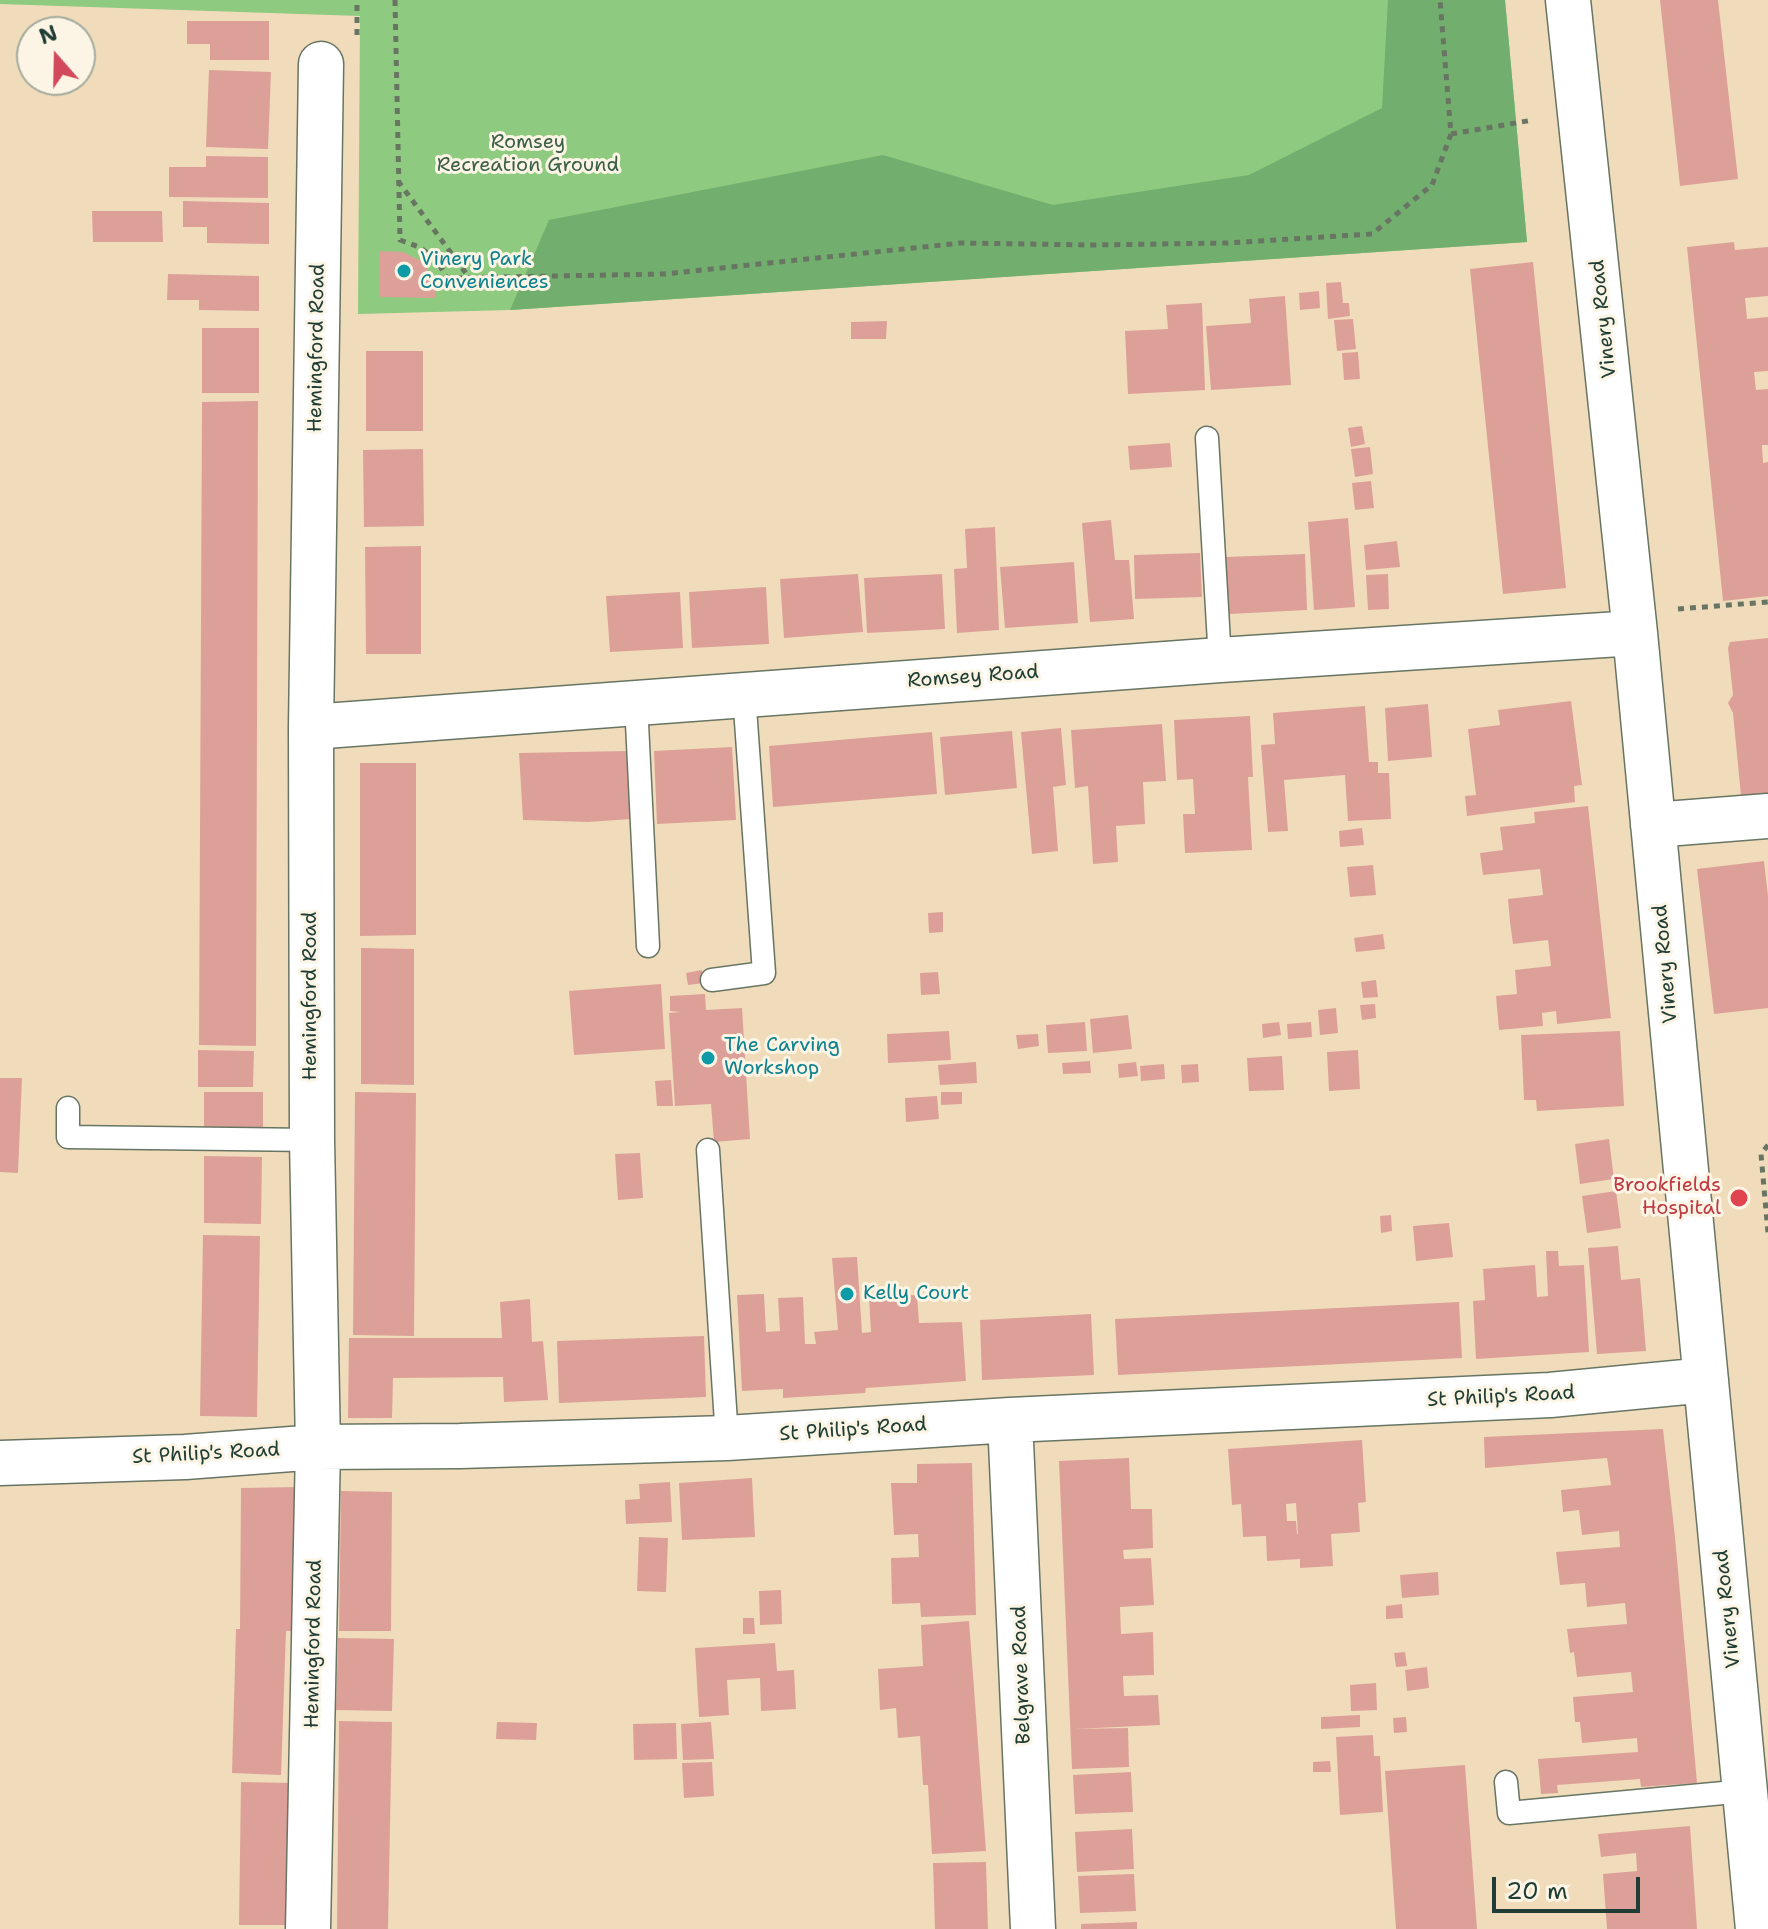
<!DOCTYPE html>
<html>
<head>
<meta charset="utf-8">
<style>
	body { margin:0 }
	#map { position:relative; width:1768px; height:1929px; overflow:hidden; background:#f0dcbb; font-family:"Shantell Sans",sans-serif }
	canvas { display:block }
	.north { position:absolute; left:16px; top:16px; width:80px; height:80px; box-sizing:border-box; background:#fcf5e5; border:2px solid #a4ab9e; border-radius:50%; rotate:340deg; font-size:22px; font-weight:700; line-height:32px; text-align:center; color:#1f3d34 }
	.north::after { content:''; display:block; margin:auto; width:28px; height:36px; background:#d1495b; clip-path:polygon(50% 0,100% 100%,50% 72%,0 100%) }
	.scale { position:absolute; left:1492px; top:1877px; width:148px; height:36px; box-sizing:border-box; border:4px solid #1f3d34; border-top:0; padding-left:10px; font-size:24px; line-height:28px; white-space:nowrap; color:#1f3d34; -webkit-text-stroke:6px #fcf5e5; paint-order:stroke }
</style>
</head>
<body>
<div id="map">
<canvas width="1768" height="1929"></canvas>
<div class="north">N</div>
<div class="scale">20 m</div>
</div>
<script>
const context = document.querySelector('canvas').getContext('2d');
context.lineJoin = 'round';
function paint(path, color) { context.fillStyle = color; context.fill(path, 'evenodd'); }
const toPath = rows => new Path2D(rows.map(r => 'M' + r).join(''));
function strokePath(path, color, width, dash) { context.strokeStyle = color; context.lineWidth = width; context.lineCap = dash ? 'butt' : 'round'; context.setLineDash(dash || []); context.stroke(path); }
function drawText(font, color, halo, rows, align = 'center') {
  context.font = font + ' "Shantell Sans",sans-serif'; context.lineWidth = 6; context.setLineDash([]); context.textBaseline = 'middle'; context.strokeStyle = halo; context.fillStyle = color; for (const [text, x, y, turn = 0] of rows) {
    context.save(); context.translate(x, y); context.rotate((+turn || 0) * Math.PI / 180); context.textAlign = isNaN(turn) ? turn : align; if (halo) context.strokeText(text, 0, 0); context.fillText(text, 0, 0); context.restore();
  }
}
paint(toPath([
	[0,0,1505,0,1527,242,510,310,358,314,360,16,0,4]
]), '#8eca7f');
paint(toPath([
	[1388,0,1505,0,1527,242,510,310,549,220,883,155,1053,205,1249,175,1382,108]
]), '#72ae6e');
paint(toPath([
	[1660,0,1718,0,1738,179,1680,186],
	[187,21,269,21,269,60,210,60,210,44,187,44],
	[209,70,271,72,268,149,206,147],
	[206,156,268,157,268,198,169,197,169,167,206,167],
	[183,201,269,203,269,244,207,243,207,227,183,227],
	[92,211,162,211,163,242,93,242],
	[1734,242,1735,250,1768,247,1768,296,1745,298,1747,319,1768,317,1768,371,1754,372,1756,390,1768,389,1768,445,1762,445,1763,463,1768,462,1768,596,1723,601,1687,247],
	[379,251,403,252,423,262,434,280,436,298,379,297],
	[1533,262,1566,588,1503,594,1470,269],
	[168,274,259,276,259,311,199,310,199,300,167,300],
	[1341,282,1343,303,1349,303,1350,316,1328,319,1326,283],
	[1319,291,1320,308,1300,310,1299,293],
	[1285,296,1291,385,1211,390,1206,326,1251,323,1249,299],
	[1202,303,1205,390,1128,394,1125,331,1168,329,1166,305],
	[1353,319,1356,349,1337,351,1334,320],
	[887,321,886,339,851,339,851,322],
	[202,328,259,328,259,393,202,393],
	[366,351,423,351,423,431,366,431],
	[1358,352,1360,379,1344,380,1342,353],
	[258,401,256,1046,199,1045,202,402],
	[1362,426,1365,444,1351,447,1348,428],
	[1170,443,1172,467,1130,470,1128,446],
	[1370,447,1373,474,1355,477,1351,449],
	[423,449,424,526,364,527,363,450],
	[1371,481,1374,508,1355,510,1352,483],
	[1348,518,1355,607,1314,610,1308,522],
	[1111,520,1115,560,1129,560,1134,619,1090,622,1082,523],
	[995,527,999,630,957,633,954,569,967,568,965,529],
	[1397,541,1400,567,1366,570,1364,545],
	[421,546,421,654,366,654,365,547],
	[1200,553,1202,597,1135,599,1134,555],
	[1305,554,1307,610,1229,614,1226,557],
	[1074,562,1078,623,1005,628,1000,567],
	[858,574,863,632,784,638,780,579],
	[942,574,945,629,867,633,864,578],
	[1388,574,1389,609,1368,610,1366,575],
	[766,587,769,644,692,648,689,592],
	[680,592,683,648,610,652,606,596],
	[1768,638,1768,794,1741,796,1733,713,1728,703,1733,695,1728,648,1730,642],
	[1571,701,1582,785,1574,786,1575,802,1467,816,1465,796,1476,795,1468,729,1500,725,1498,710],
	[1428,704,1432,757,1388,761,1385,708],
	[1365,706,1369,762,1378,762,1378,773,1389,773,1391,819,1348,821,1345,775,1284,780,1288,831,1268,832,1261,745,1275,744,1273,713],
	[1250,716,1253,777,1248,777,1252,850,1185,853,1183,814,1195,814,1193,779,1177,780,1174,720],
	[1162,724,1166,781,1143,782,1145,824,1116,826,1118,862,1093,864,1088,786,1075,788,1071,730],
	[1061,728,1066,785,1053,787,1058,851,1032,854,1021,732],
	[1012,731,1017,788,945,795,940,737],
	[932,732,937,794,773,807,769,746],
	[732,747,736,820,657,824,654,751],
	[627,751,631,819,588,822,523,820,519,753],
	[360,763,416,763,416,935,360,936],
	[1588,806,1611,1018,1557,1024,1556,1011,1542,1013,1543,1026,1499,1030,1496,996,1517,994,1515,970,1551,966,1548,940,1513,944,1510,922,1508,899,1543,895,1540,869,1483,875,1480,853,1503,850,1500,827,1535,823,1534,812],
	[1362,828,1364,845,1340,847,1339,831],
	[1764,861,1768,896,1768,1008,1714,1014,1697,869],
	[1373,865,1376,895,1350,897,1347,867],
	[943,912,943,932,929,933,928,913],
	[1383,934,1385,949,1356,952,1354,938],
	[361,948,414,949,414,1085,361,1084],
	[702,970,704,983,688,985,686,973],
	[938,972,940,994,921,995,920,973],
	[1376,980,1378,997,1363,998,1361,982],
	[661,984,665,1049,574,1055,569,991],
	[705,994,706,1010,742,1008,750,1139,714,1142,711,1104,675,1106,669,1013,680,1012,670,1011,670,996],
	[1375,1004,1376,1018,1362,1020,1360,1005],
	[1336,1008,1338,1033,1320,1035,1318,1010],
	[1128,1015,1132,1049,1093,1053,1090,1019],
	[1085,1022,1087,1051,1048,1053,1046,1025],
	[1279,1022,1281,1035,1263,1038,1262,1024],
	[1311,1022,1312,1037,1288,1039,1287,1024],
	[949,1031,951,1060,888,1063,887,1034],
	[1620,1031,1624,1106,1537,1111,1536,1100,1524,1100,1521,1035],
	[1038,1034,1039,1046,1018,1049,1016,1035],
	[198,1050,254,1051,253,1087,198,1087],
	[1358,1050,1360,1089,1329,1091,1327,1052],
	[1282,1056,1284,1090,1249,1091,1247,1058],
	[1090,1061,1091,1073,1063,1074,1062,1063],
	[976,1062,977,1083,940,1085,938,1065],
	[1136,1062,1138,1076,1119,1078,1118,1064],
	[1164,1064,1165,1079,1141,1081,1140,1066],
	[1198,1064,1199,1082,1182,1083,1181,1065],
	[0,1078,22,1078,18,1173,0,1172],
	[671,1080,673,1106,657,1106,655,1081],
	[204,1092,263,1092,263,1128,204,1129],
	[355,1092,416,1093,414,1336,353,1335],
	[941,1092,962,1092,962,1104,941,1105],
	[937,1096,939,1119,906,1122,905,1098],
	[1609,1139,1614,1179,1580,1184,1575,1144],
	[640,1153,643,1198,618,1200,615,1154],
	[204,1156,262,1157,261,1224,204,1223],
	[1616,1191,1621,1228,1587,1233,1582,1196],
	[1391,1215,1392,1231,1381,1233,1380,1216],
	[1449,1223,1453,1257,1416,1261,1413,1226],
	[203,1235,260,1236,257,1417,200,1416],
	[1618,1246,1621,1280,1640,1278,1646,1351,1597,1354,1588,1248],
	[1546,1251,1558,1251,1559,1266,1584,1265,1589,1352,1476,1359,1473,1301,1485,1300,1483,1269,1535,1265,1537,1297,1548,1296],
	[857,1257,862,1333,871,1332,869,1297,917,1295,919,1323,962,1322,966,1381,866,1388,865,1393,783,1398,783,1389,742,1391,737,1295,764,1294,766,1332,780,1331,778,1298,803,1297,805,1344,816,1344,814,1332,838,1330,832,1258],
	[530,1299,532,1342,543,1341,548,1400,504,1402,503,1377,393,1378,392,1418,348,1418,349,1338,502,1338,500,1302],
	[1459,1302,1462,1358,1118,1375,1115,1319],
	[1091,1314,1094,1375,982,1380,980,1320],
	[704,1336,706,1397,559,1403,557,1341],
	[1663,1429,1675,1537,1697,1783,1641,1787,1640,1779,1557,1785,1558,1793,1541,1794,1538,1759,1638,1752,1637,1738,1582,1743,1580,1722,1575,1722,1573,1697,1633,1692,1631,1672,1577,1677,1574,1652,1570,1653,1567,1629,1627,1624,1625,1603,1587,1607,1585,1583,1560,1585,1556,1552,1620,1547,1619,1531,1582,1535,1579,1510,1563,1512,1561,1490,1611,1485,1607,1458,1485,1468,1484,1437],
	[1362,1440,1366,1502,1358,1503,1360,1532,1331,1534,1333,1566,1300,1568,1300,1559,1267,1561,1266,1536,1243,1537,1241,1504,1232,1505,1228,1449],
	[1296,1503,1298,1534,1297,1534,1296,1521,1287,1521,1286,1504],
	[1129,1458,1131,1509,1152,1509,1153,1548,1123,1550,1124,1559,1151,1558,1154,1605,1120,1607,1121,1634,1153,1632,1154,1675,1123,1676,1124,1696,1158,1695,1160,1725,1074,1729,1128,1728,1129,1767,1072,1769,1059,1461],
	[972,1463,976,1615,921,1617,920,1603,892,1604,891,1558,919,1557,918,1534,894,1535,891,1483,917,1483,917,1464],
	[752,1478,755,1537,682,1540,679,1483],
	[670,1482,672,1522,626,1524,625,1500,640,1499,639,1484],
	[297,1487,297,1631,286,1631,281,1775,232,1773,236,1629,240,1629,241,1488],
	[341,1491,392,1492,391,1631,339,1631],
	[639,1537,668,1538,666,1592,637,1591],
	[1438,1572,1439,1595,1402,1598,1400,1575],
	[781,1590,782,1624,760,1625,759,1591],
	[1402,1604,1403,1618,1386,1619,1386,1606],
	[743,1618,754,1618,755,1634,743,1634],
	[969,1621,986,1851,932,1854,928,1785,923,1785,920,1736,898,1738,896,1708,880,1710,878,1669,923,1666,921,1625],
	[338,1638,394,1639,392,1711,336,1710],
	[775,1643,777,1671,794,1670,796,1709,761,1711,760,1678,727,1680,729,1715,699,1717,695,1648],
	[1405,1652,1407,1666,1396,1667,1394,1653],
	[1427,1667,1429,1688,1407,1691,1405,1670],
	[1376,1683,1377,1710,1351,1711,1350,1685],
	[1360,1715,1360,1727,1321,1729,1321,1717],
	[1406,1717,1407,1732,1394,1733,1393,1718],
	[339,1721,392,1722,388,1929,337,1929],
	[497,1722,537,1723,536,1740,496,1739],
	[711,1722,714,1759,683,1760,681,1724],
	[676,1723,677,1759,634,1760,633,1724],
	[1373,1735,1374,1756,1380,1756,1383,1812,1340,1815,1336,1737],
	[1330,1761,1331,1772,1313,1772,1313,1762],
	[712,1762,714,1796,684,1798,682,1763],
	[1465,1765,1477,1929,1396,1929,1385,1771],
	[1131,1772,1133,1812,1075,1814,1073,1775],
	[241,1782,292,1783,290,1925,239,1925],
	[1690,1826,1697,1929,1607,1929,1603,1874,1637,1871,1636,1853,1601,1857,1598,1834],
	[1132,1829,1134,1869,1077,1872,1075,1832],
	[986,1862,988,1929,935,1929,933,1863],
	[1134,1874,1136,1911,1080,1913,1078,1876],
	[1137,1922,1137,1929,1081,1929,1081,1924]
]), '#dda098');
const lane = toPath([
	[1207,438,1220,660],
	[636,703,648,946],
	[712,980,764,973,744,694],
	[68,1108,68,1137,312,1140],
	[708,1150,727,1438],
	[1506,1782,1509,1813,1745,1791]
]);
const street = toPath([
	[1568,0,1635,633,1758,1929],
	[311,727,1220,660,1635,633],
	[1653,825,1768,816],
	[1010,1420,1033,1929],
	[0,1463,185,1457,318,1447,460,1446,727,1438,1010,1420,1550,1395,1706,1380],
	[308,1929,318,1447,312,1140,311,727,321,64]
]);
strokePath(lane, '#687563', 25);
strokePath(street, '#687563', 47);
strokePath(toPath([
	[395,0,400,240,419,247,436,259,447,278,664,274,961,243,1092,245,1227,243,1372,234,1432,185,1451,134,1440,0],
	[357,35,357,0],
	[1451,134,1533,120],
	[398,181,468,276],
	[1678,609,1768,602],
	[1768,1145,1761,1154,1768,1233]
]), '#687563', 5, [6, 6]);
strokePath(lane, '#fff', 22);
strokePath(street, '#fff', 44);
for (const [x, y, r, color] of [
	[404,271,8,"#0f9aa8"],
	[708,1058,8,"#0f9aa8"],
	[1739,1198,10,"#e0444e"],
	[847,1294,8,"#0f9aa8"]
]) { const dot = new Path2D(); dot.arc(x, y, r, 0, 2 * Math.PI); context.fillStyle = color; context.fill(dot); strokePath(dot, '#fcf5e5', 3); }
drawText('20px', '#3b6047', '#fcf5e5', [
	["Romsey",528,143],
	["Recreation Ground",528,166]
]);
drawText('20px', '#0d838f', '#fcf5e5', [
	["Vinery Park",420,260],
	["Conveniences",420,283],
	["The Carving",724,1046],
	["Workshop",724,1069],
	["Kelly Court",863,1294]
], 'left');
drawText('20px', '#1f3d34', '#fcf5e5', [
	["Vinery Road",1604,319,-96],
	["Hemingford Road",317,348,-89],
	["Romsey Road",973,677,-4],
	["Vinery Road",1666,964,-95],
	["Hemingford Road",311,996,-90],
	["St Philip's Road",1501,1397,-3],
	["St Philip's Road",853,1430,-4],
	["St Philip's Road",206,1454,-3],
	["Vinery Road",1728,1609,-96],
	["Hemingford Road",314,1644,-89],
	["Belgrave Road",1022,1675,-92]
]);
drawText('20px', '#be3a42', '#fcf5e5', [
	["Brookfields",1721,1186],
	["Hospital",1721,1209]
], 'right');
</script>
</body>
</html>
